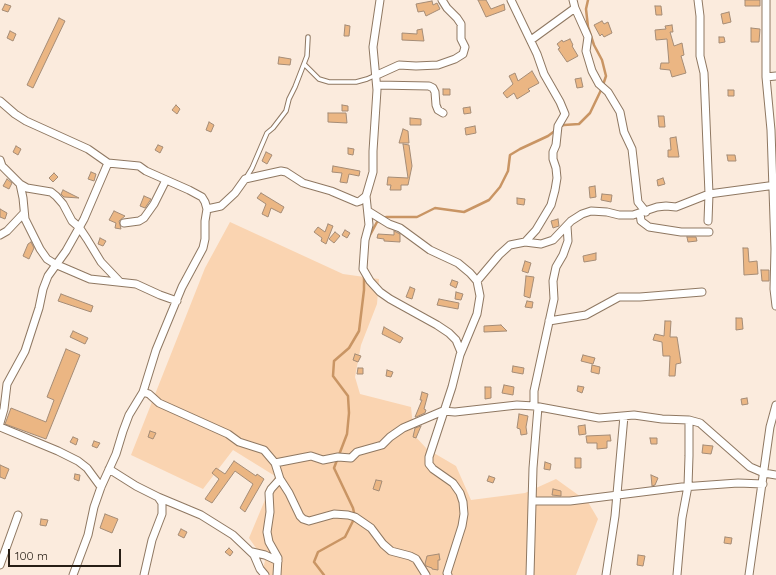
<!DOCTYPE html>
<html>
<head>
<meta charset="utf-8">
<style>
	body { margin:0 }
	#map { position:relative; width:776px; height:575px; overflow:hidden; background:#fbebdd; font-family:Quicksand,sans-serif }
	canvas { display:block }
	.scale { position:absolute; left:8px; top:549px; width:113px; height:18px; box-sizing:border-box; border:2px solid #271e15; border-top:0; padding-left:5px; font-size:12px; line-height:14px; white-space:nowrap; color:#271e15; -webkit-text-stroke:3px #fbebdd; paint-order:stroke }
</style>
</head>
<body>
<div id="map">
<canvas width="776" height="575"></canvas>
<div class="scale">100 m</div>
</div>
<script>
const context = document.querySelector('canvas').getContext('2d');
context.lineJoin = 'round';
function paint(path, color) { context.fillStyle = color; context.fill(path, 'evenodd'); }
const toPath = rows => new Path2D(rows.map(r => 'M' + r).join(''));
function strokePath(path, color, width, dash) { context.strokeStyle = color; context.lineWidth = width; context.lineCap = dash ? 'butt' : 'round'; context.setLineDash(dash || []); context.stroke(path); }
paint(toPath([
	[230,222,343,274,379,279,377,304,361,345,355,377,360,394,411,407,414,435,427,449,456,466,471,500,525,493,556,479,588,502,598,519,576,575,261,575,265,561,249,538,275,476,233,450,203,489,131,455,205,268]
]), '#fad4b1');
strokePath(toPath([
	[560,127,564,125,579,124,590,113,602,88,606,76,602,60,594,45,588,27,586,9,588,0],
	[369,237,377,222,386,217,417,217,435,208,464,212,489,200,500,187,508,171,510,155,520,149,548,136,556,130],
	[324,575,314,562,318,552,345,537,355,517,353,508,334,468,347,434,349,413,348,396,333,376,334,361,349,348,359,331,364,290,364,275]
]), '#c99564', 2.5);
const building = toPath([
	[478,0,486,0,491,9,504,4,505,10,486,17,478,0],
	[745,0,760,0,760,6,745,6,745,0],
	[432,1,433,5,437,3,440,9,426,16,424,11,418,12,416,4,432,1],
	[5,4,11,6,8,12,2,10,5,4],
	[655,6,661,6,662,15,656,15,655,6],
	[729,12,731,22,723,24,721,14,729,12],
	[59,18,65,21,33,88,27,85,59,18],
	[602,21,604,24,608,22,612,33,604,37,602,34,600,36,594,25,602,21],
	[345,25,350,26,349,36,344,36,345,25],
	[672,25,673,32,670,32,674,46,682,43,684,55,681,56,686,73,672,77,670,70,660,69,661,63,669,63,667,39,656,40,655,30,666,29,665,26,672,25],
	[751,28,760,29,759,42,751,42,751,28],
	[422,29,424,41,402,40,402,33,417,34,417,30,422,29],
	[10,31,16,34,13,41,7,38,10,31],
	[719,37,724,37,725,42,719,43,719,37],
	[570,39,573,45,572,46,578,56,567,62,558,49,560,48,557,44,562,40,563,42,570,39],
	[279,57,291,59,290,65,278,64,279,57],
	[532,71,539,83,528,89,530,91,517,99,514,93,507,98,503,93,513,84,509,76,515,73,518,81,532,71],
	[581,78,583,87,577,88,575,79,581,78],
	[443,89,450,89,450,95,443,95,443,89],
	[728,90,734,90,734,96,728,96,728,90],
	[176,105,180,109,177,114,172,110,176,105],
	[342,105,348,106,348,111,342,111,342,105],
	[470,107,471,113,464,114,463,108,470,107],
	[328,113,346,113,347,123,328,122,328,113],
	[658,116,664,116,665,127,659,127,658,116],
	[410,118,421,119,421,125,410,125,410,118],
	[209,122,214,125,211,132,206,130,209,122],
	[475,126,476,133,466,135,465,128,475,126],
	[403,129,408,131,409,143,399,143,403,129],
	[676,137,679,157,668,157,668,150,671,150,670,138,676,137],
	[403,144,409,145,412,166,408,185,401,185,401,190,390,190,391,185,387,185,388,177,408,178,403,144],
	[158,145,163,147,160,153,155,150,158,145],
	[16,146,21,149,18,155,13,152,16,146],
	[348,148,354,149,353,155,348,154,348,148],
	[266,152,272,155,267,164,262,161,266,152],
	[727,155,735,155,736,161,728,161,727,155],
	[333,166,360,171,359,176,349,174,347,183,340,182,342,173,332,172,333,166],
	[91,172,96,174,94,181,88,179,91,172],
	[54,173,58,177,53,182,49,178,54,173],
	[663,178,665,184,658,186,657,180,663,178],
	[7,179,12,183,9,189,3,186,7,179],
	[595,186,596,197,590,198,589,187,595,186],
	[63,190,79,198,64,197,61,194,63,190],
	[261,193,284,207,281,213,271,208,268,217,262,214,266,204,257,198,261,193],
	[602,194,612,195,611,202,601,200,602,194],
	[144,196,151,199,145,208,140,206,144,196],
	[517,198,525,199,524,205,517,204,517,198],
	[0,209,7,213,5,219,0,217,0,209],
	[114,211,125,216,119,221,121,229,115,228,116,223,109,220,114,211],
	[558,219,559,226,553,228,551,221,558,219],
	[328,224,333,226,326,244,321,241,322,238,314,232,318,227,325,232,328,224],
	[345,230,350,233,347,238,342,235,345,230],
	[394,231,400,234,400,242,384,241,384,239,377,238,378,234,394,235,394,231],
	[335,232,340,236,334,243,329,239,335,232],
	[687,237,696,237,697,241,688,242,687,237],
	[100,238,106,241,103,246,98,244,100,238],
	[31,242,34,248,29,259,23,256,28,244,31,242],
	[743,248,748,248,749,262,757,261,758,274,744,275,743,248],
	[596,253,596,260,584,262,583,256,596,253],
	[525,261,531,263,528,273,522,271,525,261],
	[761,270,769,270,769,281,762,281,761,270],
	[526,276,534,277,530,298,524,296,526,276],
	[452,280,458,282,456,288,450,285,452,280],
	[410,287,415,289,412,299,406,297,410,287],
	[456,292,463,294,461,300,455,299,456,292],
	[61,294,93,306,91,312,58,301,61,294],
	[439,299,459,303,458,309,437,305,439,299],
	[527,301,533,302,532,308,525,307,527,301],
	[736,318,742,318,743,329,736,330,736,318],
	[665,321,671,321,670,337,677,337,681,363,676,364,675,376,669,376,670,356,663,356,662,342,653,340,655,334,664,336,665,321],
	[501,325,507,331,484,332,484,326,501,325],
	[384,327,403,338,400,343,382,334,384,327],
	[73,331,88,338,85,344,70,337,73,331],
	[66,349,80,355,46,439,5,424,11,408,46,422,54,400,47,397,66,349],
	[355,354,361,356,358,362,353,360,355,354],
	[583,355,595,358,593,364,581,361,583,355],
	[592,365,600,367,599,374,591,372,592,365],
	[513,366,524,368,523,374,512,372,513,366],
	[358,368,363,368,363,374,357,374,358,368],
	[387,370,393,372,391,377,386,376,387,370],
	[504,385,514,387,513,395,502,393,504,385],
	[578,386,584,387,582,393,577,391,578,386],
	[485,387,491,387,491,398,485,399,485,387],
	[422,392,428,394,424,409,426,410,425,413,416,417,415,417,422,400,420,400,422,392],
	[747,398,748,404,742,405,741,399,747,398],
	[519,414,528,416,526,427,527,434,521,435,520,429,517,428,519,414],
	[585,425,586,434,579,435,578,426,585,425],
	[421,426,416,438,413,437,415,428,421,426],
	[150,431,156,433,153,439,148,437,150,431],
	[610,435,611,441,607,441,607,448,597,449,597,443,587,443,586,436,610,435],
	[73,437,78,439,76,445,70,442,73,437],
	[650,438,657,438,657,444,651,444,650,438],
	[94,441,100,443,97,448,92,446,94,441],
	[703,445,713,446,711,454,702,453,703,445],
	[575,458,581,458,581,468,575,468,575,458],
	[234,461,256,476,257,474,264,479,245,512,240,508,253,484,235,471,212,503,205,499,219,479,212,473,216,468,225,474,234,461],
	[545,462,551,464,550,470,544,469,545,462],
	[0,465,9,469,5,479,0,477,0,465],
	[75,474,80,475,79,481,74,479,75,474],
	[651,475,658,478,655,485,652,486,651,475],
	[489,476,495,478,493,483,487,481,489,476],
	[376,480,382,481,379,491,373,489,376,480],
	[553,489,561,491,561,496,552,495,553,489],
	[105,514,118,519,112,533,100,528,105,514],
	[41,519,48,520,46,526,40,525,41,519],
	[181,529,187,532,184,538,178,535,181,529],
	[725,537,732,538,731,544,724,543,725,537],
	[229,548,233,552,230,556,225,552,229,548],
	[439,554,440,560,438,560,438,570,432,569,432,568,426,566,425,564,427,556,439,554],
	[638,555,645,556,643,566,637,565,638,555]
]);
paint(building, '#ebb683');
strokePath(building, '#a58c76', 1);
const lane = toPath([
	[304,64,319,79,329,82,356,82,367,79,376,75],
	[246,178,252,168,267,133,273,128,286,111,289,99,295,87,307,56,308,37]
]);
const street = toPath([
	[380,0,373,47,377,90,373,151,373,172,366,196,369,225,365,240,363,269,370,281,380,292,390,299,437,325,449,333,456,340,461,352],
	[511,0,537,54,544,74,560,102,565,114,558,126,556,145,553,152,553,159,556,168,557,178,555,190,551,205,536,230,525,242],
	[573,0,575,8,588,37,586,51,592,71,599,84,608,92,620,112,624,132,632,149,638,202,646,212],
	[698,0,700,16,700,56,704,73,709,194,708,221],
	[766,0,766,77,771,130,775,249,774,289,776,306],
	[531,40,575,8],
	[377,75,399,65,416,66,438,65,455,59,463,54,465,47,461,39,461,24,457,18,447,8,442,0],
	[766,77,776,76],
	[377,85,429,86,433,88,435,92,436,105,438,110,443,113],
	[0,101,15,114,26,121,88,149,108,163,139,166,146,171,189,190,202,197,205,202,207,209,205,221,205,239,203,248,182,287,156,350,143,392,129,415,123,431,116,454,101,487,94,507,88,535,73,575],
	[0,160,2,166,20,184,23,198,25,219,40,249,47,259,55,264,90,279,136,284,160,295,177,301],
	[20,184,27,188,51,192,56,196,63,204,72,221,79,227,87,239,101,262,120,282],
	[207,209,221,206,235,193,245,179,281,171,286,172,303,183,331,191,357,202,360,201,366,196],
	[368,211,389,224,400,228,430,250,458,263,470,273,477,281,480,296,477,314,460,355,452,387,429,457,429,464,433,469,453,483,460,493,463,502,464,514,462,526,447,573,448,575],
	[640,213,641,221,649,227,681,232,709,232],
	[124,223,139,221,144,218,154,204,166,180],
	[0,235,7,231,24,213],
	[477,281,499,255,510,245,525,242,541,244,553,240,571,221,582,214,591,211,607,212,619,215,633,215,657,207,666,206,676,207,709,194,776,185],
	[549,321,586,315,619,297,640,297,702,292],
	[143,392,149,394,159,403,228,434,239,442,264,450,275,463,280,479,289,493,300,516,303,519,309,521,334,514,348,515,355,517,371,528,383,544,391,551,410,556,416,559,426,575],
	[534,406,534,391,554,299,553,281,556,267,563,255,568,241,567,226],
	[0,423,4,409,7,384,25,351,39,308,43,289,48,276,66,251,84,219,108,163],
	[0,427,58,451,78,461,87,468,101,487],
	[275,463,311,456,323,460,338,457,351,458,357,452,382,445,390,437,403,428,443,411,455,412,517,405,534,406,599,418,634,415,662,419,689,420,700,423,750,467,764,473,776,475],
	[109,469,136,486,158,497,162,503,162,514,152,540,144,575],
	[158,497,201,515,233,535,254,555,260,569,265,575],
	[532,501,570,501,682,487,738,483,763,484],
	[252,552,265,555,278,561],
	[0,565,18,515],
	[277,575,278,558,269,542,267,532,270,512,269,493,271,489,280,479],
	[530,575,533,468,538,407],
	[606,575,615,516,624,416],
	[677,575,682,518,688,486,689,456,689,420],
	[749,575,770,427,776,405]
]);
strokePath(lane, '#8f7862', 5.5);
strokePath(street, '#8f7862', 9);
strokePath(lane, '#fff', 3.5);
strokePath(street, '#fff', 7);
</script>
</body>
</html>
